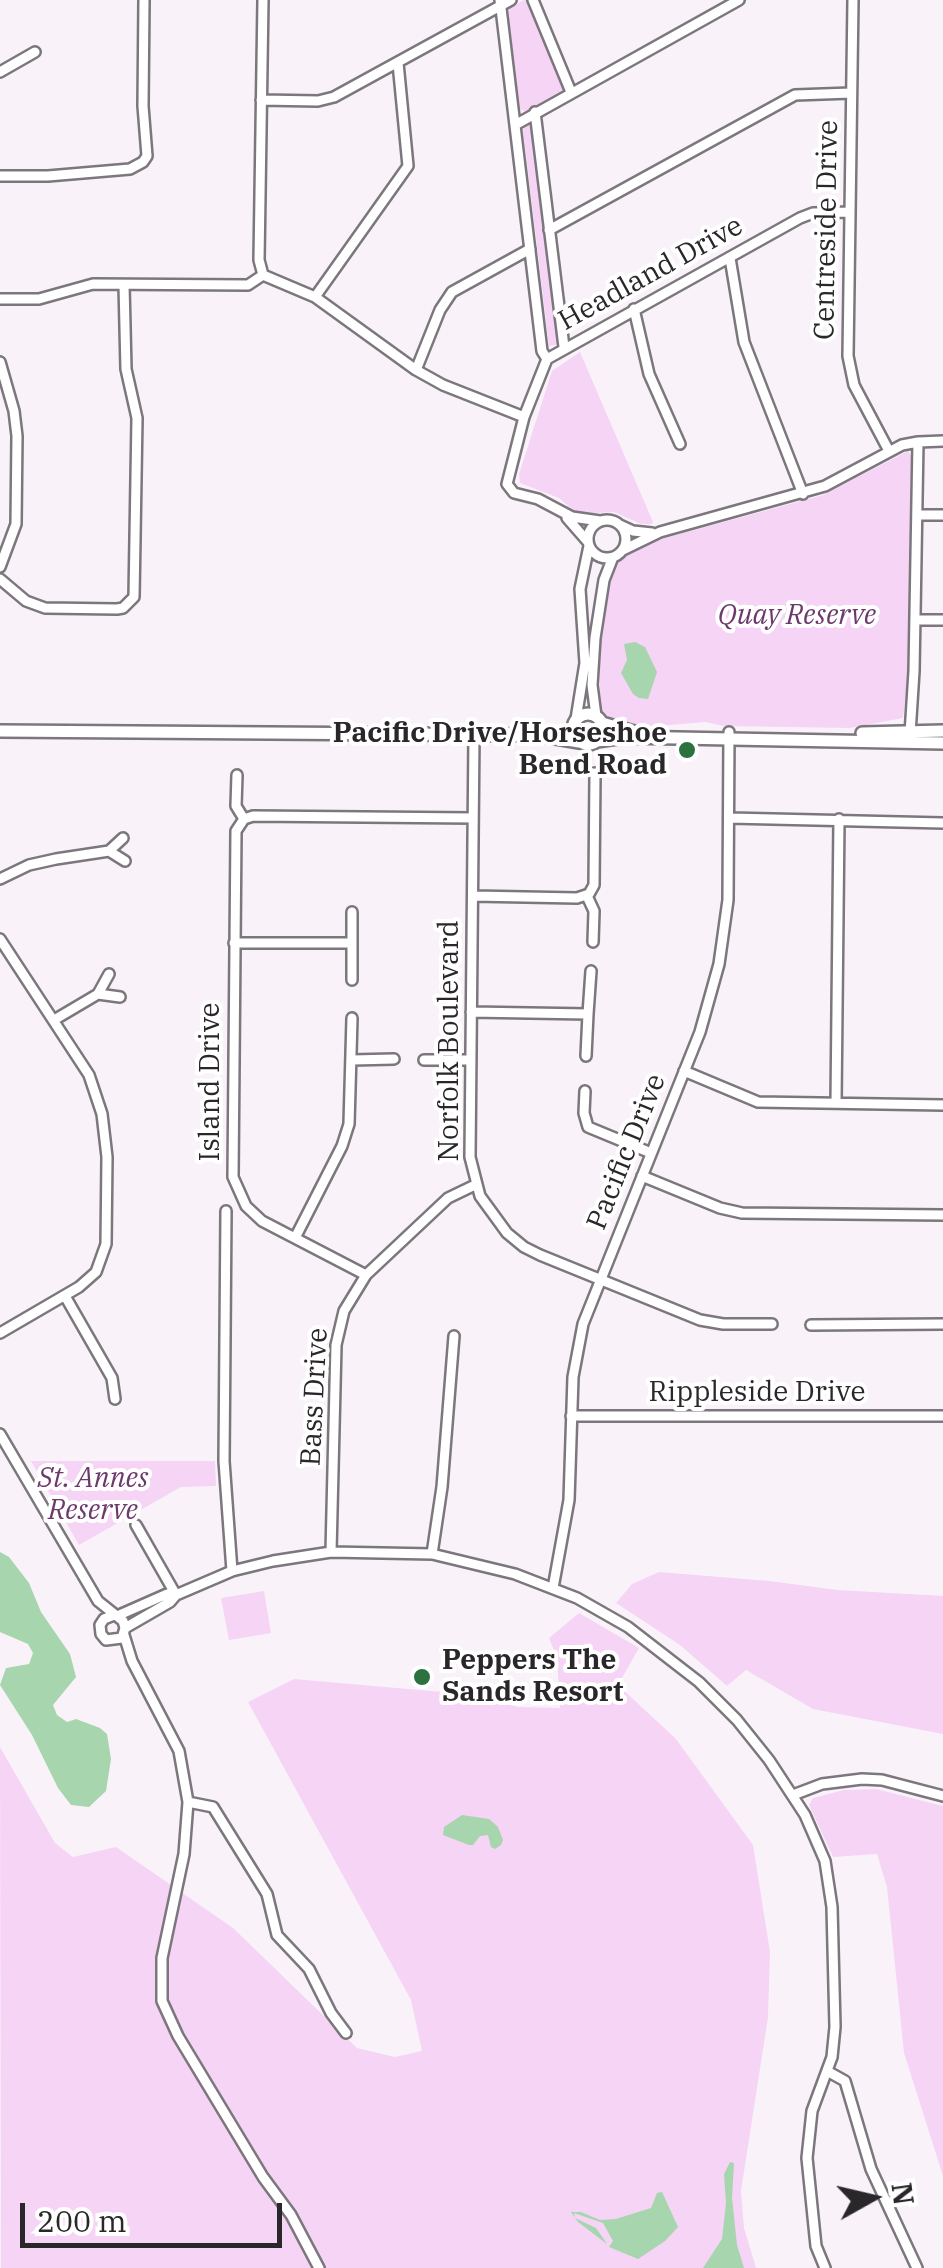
<!DOCTYPE html>
<html>
<head>
<meta charset="utf-8">
<style>
	body { margin:0 }
	#map { position:relative; width:943px; height:2268px; overflow:hidden; background:#f9f3f9; font-family:"IBM Plex Serif",serif }
	canvas { display:block }
	.north { position:absolute; left:823px; top:2148px; width:100px; height:100px; -webkit-text-stroke:8px #fff; paint-order:stroke; rotate:82deg; font-size:28px; font-weight:700; line-height:40px; text-align:center; color:#292729 }
	.north::after { content:''; display:block; margin:auto; width:35px; height:45px; background:#292729; clip-path:polygon(50% 0,100% 100%,50% 72%,0 100%) }
	.scale { position:absolute; left:20px; top:2203px; width:262px; height:45px; box-sizing:border-box; border:5px solid #292729; border-top:0; padding-left:12px; font-size:30px; line-height:35px; white-space:nowrap; color:#292729; -webkit-text-stroke:8px #fff; paint-order:stroke }
</style>
</head>
<body>
<div id="map">
<canvas width="943" height="2268"></canvas>
<div class="north">N</div>
<div class="scale">200 m</div>
</div>
<script>
const context = document.querySelector('canvas').getContext('2d');
context.lineJoin = 'round';
function paint(path, color) { context.fillStyle = color; context.fill(path, 'evenodd'); }
const toPath = rows => new Path2D(rows.map(r => 'M' + r).join(''));
function strokePath(path, color, width, dash) { context.strokeStyle = color; context.lineWidth = width; context.lineCap = dash ? 'butt' : 'round'; context.setLineDash(dash || []); context.stroke(path); }
function drawText(font, color, halo, rows, align = 'center') {
  context.font = font + ' "IBM Plex Serif",serif'; context.lineWidth = 8; context.setLineDash([]); context.textBaseline = 'middle'; context.strokeStyle = halo; context.fillStyle = color; for (const [text, x, y, turn = 0] of rows) {
    context.save(); context.translate(x, y); context.rotate((+turn || 0) * Math.PI / 180); context.textAlign = isNaN(turn) ? turn : align; if (halo) context.strokeText(text, 0, 0); context.fillText(text, 0, 0); context.restore();
  }
}
paint(toPath([
	[524,0,529,0,565,90,527,112,520,109,507,16,509,8],
	[528,122,533,123,560,344,549,346,523,130],
	[580,352,653,522,651,524,641,524,614,512,577,514,559,498,520,483,519,474,552,371],
	[908,451,912,457,909,666,903,718,850,728,724,726,705,722,647,727,617,723,601,713,598,652,608,580,613,567,631,550,643,544,823,495],
	[31,1461,215,1461,216,1486,181,1487,79,1545],
	[659,1572,769,1581,838,1590,943,1596,943,1734,813,1709,746,1670,727,1686,680,1645,616,1603,632,1584],
	[264,1591,271,1633,229,1640,221,1598],
	[579,1613,639,1648,618,1685,676,1739,753,1845,770,1952,768,2017,741,2191,744,2228,756,2268,1,2268,0,1747,55,1843,73,1857,116,1847,233,1928,357,2048,395,2057,422,2051,411,2000,248,1702,294,1679,465,1694,518,1707,560,1708,557,1658,549,1638],
	[876,1789,943,1806,943,2176,904,2053,887,1887,877,1854,833,1857,809,1805,813,1798,844,1790]
]), '#f6d4f5');
paint(toPath([
	[635,642,645,647,657,672,648,699,639,698,633,694,621,673,627,660,624,644],
	[0,1552,9,1557,29,1583,41,1612,70,1654,76,1677,53,1705,57,1715,67,1722,76,1719,100,1728,107,1734,111,1759,106,1791,89,1807,71,1805,58,1788,32,1735,0,1685,6,1668,29,1664,33,1653,28,1644,0,1632],
	[462,1815,489,1819,498,1827,503,1840,501,1845,495,1849,491,1847,488,1835,480,1836,473,1845,469,1845,443,1835,444,1827],
	[730,2162,734,2163,732,2198,737,2245,744,2268,703,2268,722,2239,726,2203,724,2174],
	[662,2192,678,2227,665,2241,638,2259,609,2247,613,2241,603,2223,574,2213,575,2218,596,2228,607,2244,578,2222,571,2212,581,2212,600,2220,616,2219,651,2208,657,2193]
]), '#a6d5ae');
const minor = toPath([
	[500,0,542,351,547,359],
	[533,0,571,92],
	[853,0,848,356,854,385,889,451],
	[0,72,35,52],
	[261,100,318,101,334,97,511,0],
	[535,112,564,347],
	[515,125,739,0],
	[0,176,48,176,130,169,143,162,147,156,143,106,144,0],
	[549,230,795,95,851,93],
	[730,258,744,342,803,494],
	[263,275,315,297,416,370,443,385,524,417],
	[263,275,259,260,263,0],
	[315,297,408,166,398,63],
	[0,299,39,299,93,284,248,285,263,275],
	[634,309,649,374,680,444],
	[0,362,14,411,17,436,16,524,0,567],
	[416,370,440,310,452,292,530,249],
	[917,515,943,515],
	[567,518,588,542],
	'588 539a19 19 0 1 1 38 0a19 19 0 1 1-38 0Z',
	[600,521,572,517,538,499,514,493,507,484,524,417,547,359,800,218,813,213,849,212],
	[620,525,633,531,652,533],
	[623,550,660,532,825,486,902,445,918,442],
	[0,579,26,601,45,608,117,609,123,608,134,597,137,418,126,369,124,285],
	[916,620,943,620],
	[596,716,592,685,595,638,604,580,613,557],
	[576,719,585,663,580,589,589,546],
	[910,734,914,671,918,442,943,441],
	[474,735,470,1157,480,1196,507,1233,524,1247,540,1255,700,1320,723,1324,772,1324],
	[237,775,236,806,244,819,236,831,233,1177,246,1206,262,1221,366,1275],
	[730,818,943,823],
	[244,819,253,816,473,818],
	[109,851,123,838],
	[0,879,29,865,56,859,109,851,125,861],
	[473,896,577,898,589,894,594,885,595,773],
	[587,896,594,911,593,942],
	[0,939,89,1075,102,1114,107,1157,106,1244,96,1272,79,1287,0,1333],
	[234,943,352,943,352,912],
	[352,980,352,943],
	[98,994,109,974],
	[471,1012,588,1014,591,971],
	[54,1020,98,994,120,997],
	[586,1056,588,1014],
	[352,1060,394,1059],
	[424,1060,471,1060],
	[684,1071,758,1102,943,1105],
	[585,1091,584,1113,588,1127,651,1153],
	[836,1103,839,819],
	[642,1176,720,1208,742,1213,943,1215],
	[226,1211,224,1461,232,1571],
	[295,1238,342,1146,349,1124,352,1018],
	[65,1296,112,1378,115,1399],
	[811,1325,943,1324],
	[571,1416,943,1416],
	[0,1434,98,1601,123,1621,125,1628,122,1638,106,1640,101,1634,100,1625,104,1619,114,1615],
	[136,1525,176,1595],
	[331,1552,336,1345,344,1311,366,1275,448,1198,475,1185],
	[432,1554,442,1487,454,1336],
	[553,1588,569,1500,573,1377,583,1324,700,1032,719,964,728,900,729,732],
	[117,1616,167,1594,176,1595,232,1571,273,1561,331,1552,432,1554,515,1574,577,1598,628,1627,699,1682,737,1720,769,1760,805,1815,825,1861,832,1907,835,2027,832,2057,812,2111,807,2158,816,2246,825,2268],
	[125,1628,170,1602,176,1595],
	[124,1635,132,1661,179,1751,188,1802,184,1854,162,1958,162,2001,178,2036,263,2177,291,2215,319,2268],
	[793,1795,822,1784,862,1779,882,1780,943,1796],
	[188,1802,213,1807,267,1894,277,1935,309,1969,331,2013,346,2033],
	[827,2071,845,2081,871,2169,917,2268]
]);
const tertiary = toPath([
	'573 729a15 15 0 1 1 30 0a15 15 0 1 1-30 0Z',
	[602,723,634,732],
	[0,731,538,735,579,742],
	[862,733,943,731],
	[597,741,624,737,943,743]
]);
strokePath(minor, '#7c777c', 14);
strokePath(tertiary, '#7c777c', 16);
strokePath(minor, '#fff', 9);
strokePath(tertiary, '#fff', 11);
for (const [x, y, r, color] of [
	[687,750,10,"#2b723f"],
	[422,1677,10,"#2b723f"]
]) { const dot = new Path2D(); dot.arc(x, y, r, 0, 2 * Math.PI); context.fillStyle = color; context.fill(dot); strokePath(dot, '#fff', 4); }
drawText('28px', '#292729', '#fff', [
	["Centreside Drive",827,230,-89],
	["Headland Drive",651,274,-29],
	["Norfolk Boulevard",450,1041,-90],
	["Island Drive",211,1082,-90],
	["Pacific Drive",627,1152,-68],
	["Rippleside Drive",757,1393],
	["Bass Drive",315,1397,-87]
]);
drawText('italic 28px', '#6c396c', '#fff', [
	["Quay Reserve",797,616],
	["St. Annes",93,1479],
	["Reserve",93,1511]
]);
drawText('bold 28px', '#292729', '#fff', [
	["Pacific Drive/Horseshoe",667,734],
	["Bend Road",667,766],
	["Peppers The",442,1661,"left"],
	["Sands Resort",442,1693,"left"]
], 'right');
</script>
</body>
</html>
